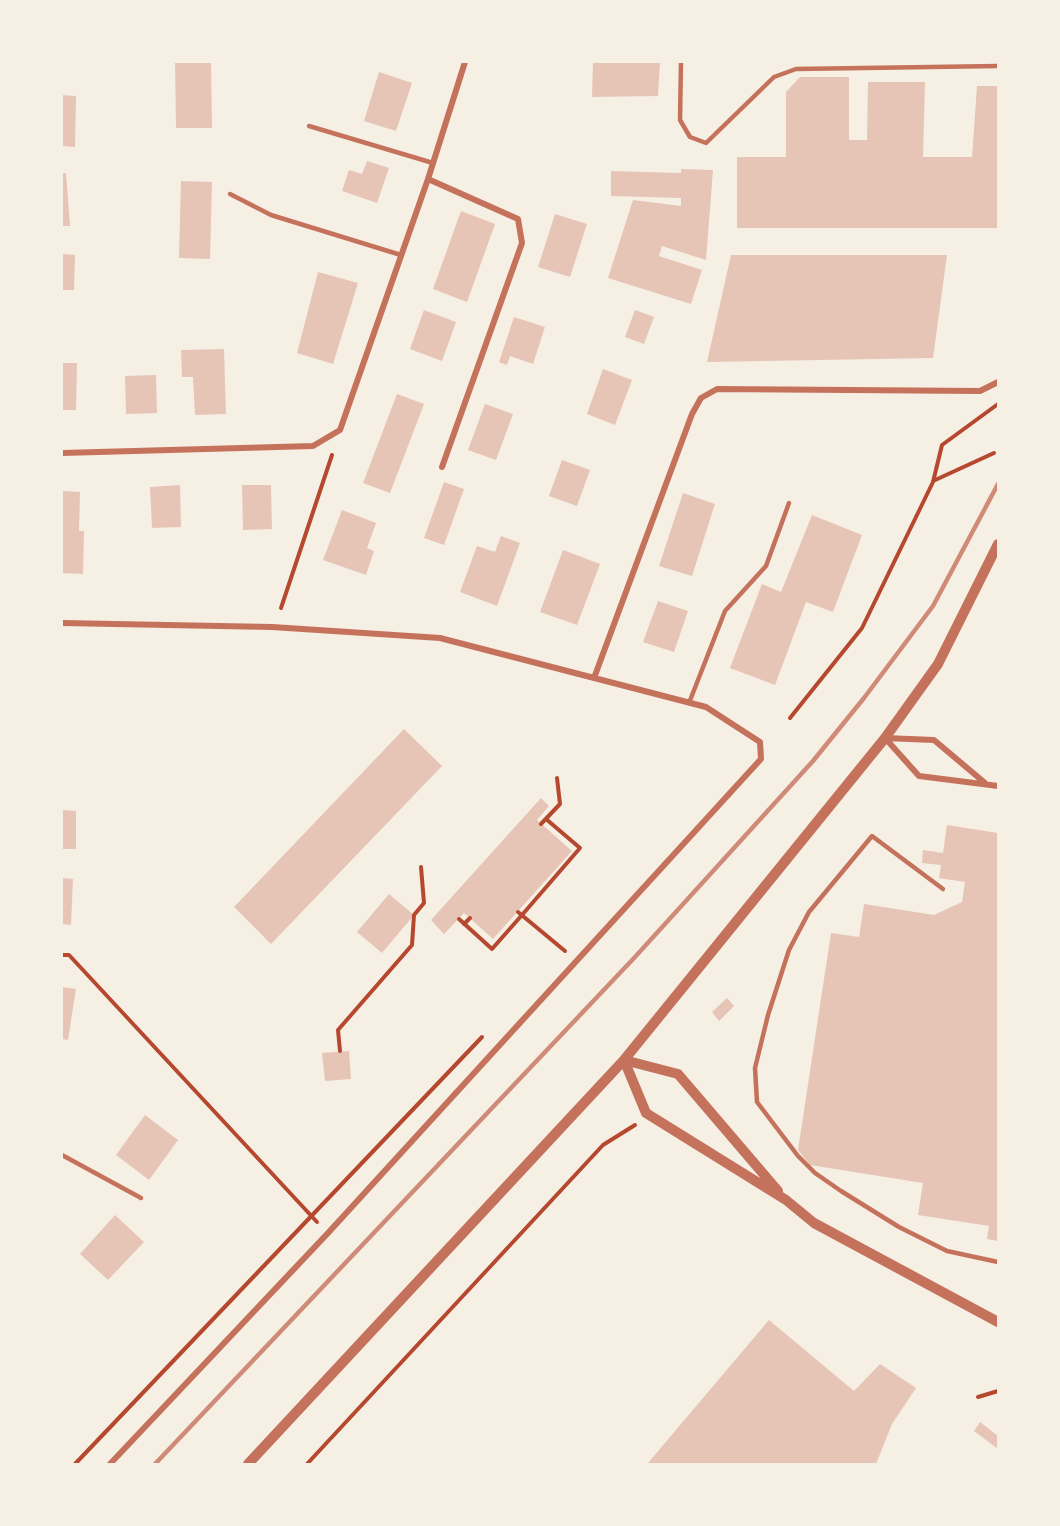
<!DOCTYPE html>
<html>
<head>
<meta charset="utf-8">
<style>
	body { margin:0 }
	#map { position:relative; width:1060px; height:1526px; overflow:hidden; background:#f6efe4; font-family:"Source Sans 3",sans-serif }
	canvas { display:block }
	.frame { position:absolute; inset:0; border:63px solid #f6efe4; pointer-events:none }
</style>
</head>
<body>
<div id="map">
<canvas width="1060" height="1526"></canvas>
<div class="frame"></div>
</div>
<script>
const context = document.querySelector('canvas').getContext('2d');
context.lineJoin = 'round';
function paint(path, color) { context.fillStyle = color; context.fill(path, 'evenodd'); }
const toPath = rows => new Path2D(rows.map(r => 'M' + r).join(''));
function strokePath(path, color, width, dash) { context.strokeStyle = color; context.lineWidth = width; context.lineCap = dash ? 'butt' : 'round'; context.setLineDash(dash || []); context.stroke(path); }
paint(toPath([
	[175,62,211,62,212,128,176,128],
	[593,62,660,62,658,96,592,97],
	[379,72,412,83,396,131,364,121],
	[800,77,849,77,849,140,867,140,868,82,925,82,923,157,972,157,977,86,998,86,998,228,737,228,737,157,786,157,786,92],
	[62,95,76,96,75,147,62,146],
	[367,161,389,168,377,203,342,191,349,170,362,174],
	[681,169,713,170,706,260,662,246,659,256,702,270,691,304,608,278,633,200,681,206,681,198,611,196,611,171,681,173],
	[62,173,66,173,70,226,62,226],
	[181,181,212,182,210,259,179,258],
	[461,211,495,224,467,302,433,289],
	[555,214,587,224,570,277,538,267],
	[62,254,75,255,74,290,62,290],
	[731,255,947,255,933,358,707,362],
	[318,272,358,283,333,364,297,353],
	[424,310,456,322,442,361,410,349],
	[635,310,654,317,644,344,625,337],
	[514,317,545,327,533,364,510,356,507,365,499,362],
	[224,349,226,414,195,415,193,377,182,377,181,350],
	[62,363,77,363,76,410,62,410],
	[603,369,632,380,615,425,587,414],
	[156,375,157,413,126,414,125,376],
	[397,394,424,404,390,493,363,483],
	[485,404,513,414,496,460,468,450],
	[562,460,590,470,577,506,549,496],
	[444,482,464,489,444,545,424,538],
	[180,485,181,527,152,528,150,487],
	[242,485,271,485,272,529,243,530],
	[62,491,80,492,79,531,84,531,83,574,62,573],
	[683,493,715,504,692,576,659,566],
	[342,510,376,523,367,548,374,551,366,575,323,560],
	[812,515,862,535,833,612,806,602,775,685,730,668,762,584,781,592],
	[501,536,520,543,497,606,460,592,477,546,495,552],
	[563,550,600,564,577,625,540,612],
	[658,601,688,611,674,652,643,642],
	[404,729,442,766,271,944,234,907],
	[541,798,549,806,537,820,572,851,493,939,464,913,444,934,431,920],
	[62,810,76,811,76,849,62,849],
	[947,825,998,833,998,1241,987,1239,989,1226,918,1215,923,1183,810,1165,798,1150,831,933,859,937,864,904,934,915,962,902,965,882,939,878,941,865,922,863,923,850,943,853],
	[62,878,73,879,71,925,62,924],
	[389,894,414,915,382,953,357,932],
	[62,987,76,989,68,1040,62,1039],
	[727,998,734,1006,719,1021,712,1012],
	[349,1051,351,1079,325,1081,322,1053],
	[145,1115,178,1140,149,1180,116,1155],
	[115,1215,144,1242,108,1280,80,1254],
	[769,1320,854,1391,880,1364,916,1388,892,1424,876,1464,648,1463],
	[980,1422,998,1436,998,1449,974,1431]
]), '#e6c5b7');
strokePath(toPath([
	[933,481,994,453],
	[281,608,332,455],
	[790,718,862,628,933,482,942,445,998,404],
	[541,824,560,804,557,778],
	[518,912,565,951],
	[459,919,492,949,522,915,580,848,546,819],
	[464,924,470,918],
	[62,955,69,955,317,1222],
	[340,1051,338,1030,412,945,414,915,424,903,421,867],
	[978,1397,998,1391],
	[75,1464,482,1037],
	[307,1464,603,1145,635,1125]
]), '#b5482f', 4);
strokePath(toPath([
	[681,62,680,120,690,137,706,143,774,77,796,69,998,66],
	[309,126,433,163],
	[230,194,271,215,401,255],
	[689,703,725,611,766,566,789,503],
	[943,889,872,836,809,912,789,950,768,1015,755,1068,757,1102,798,1156,815,1173,841,1191,899,1227,947,1251,998,1262],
	[62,1155,141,1198]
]), '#c5725c', 4.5);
strokePath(toPath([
	[428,179,518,219,522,243,442,467],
	[62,453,313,446,340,430,428,179,465,62],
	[62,623,272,627,440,638,706,707,760,742,761,759,328,1233,110,1464],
	[594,678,692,414,701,398,717,389,980,391,998,382],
	[885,738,919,776,998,786],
	[885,738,934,740,985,783]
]), '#c5725c', 6);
strokePath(toPath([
	[624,1060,646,1113,786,1200,814,1223,998,1322],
	[624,1060,678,1074,778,1191],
	[248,1464,624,1060,885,738,938,664,998,544]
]), '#c5725c', 10);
strokePath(toPath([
	[155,1464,635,957,813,761,864,698,933,606,998,484]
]), '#cf8b77', 4.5);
</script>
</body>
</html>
